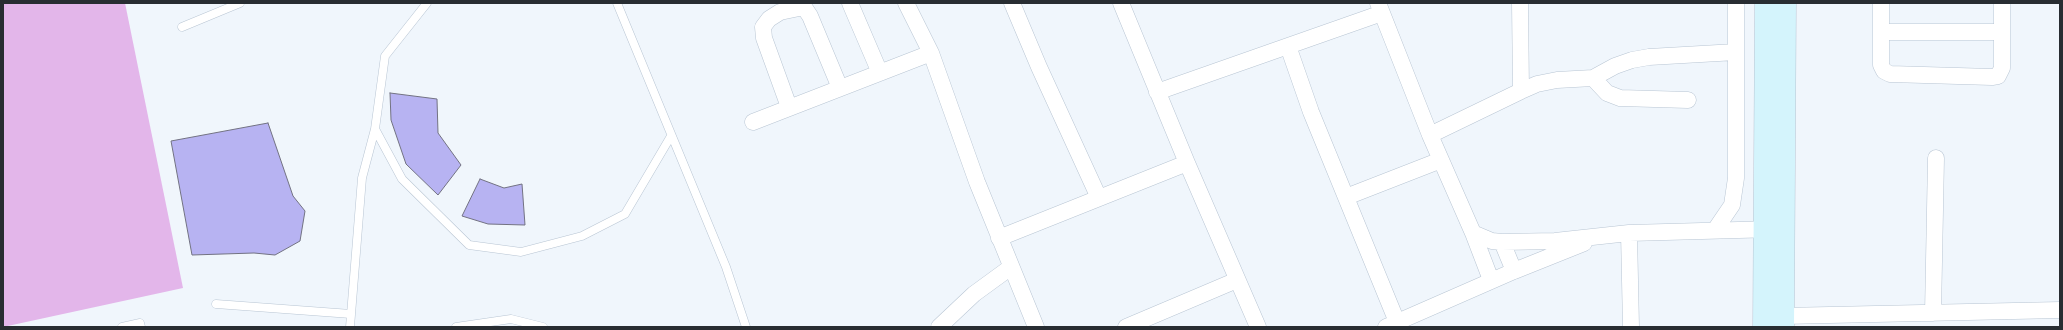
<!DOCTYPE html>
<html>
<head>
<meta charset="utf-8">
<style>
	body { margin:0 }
	#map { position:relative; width:2063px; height:330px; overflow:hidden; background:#f0f6fc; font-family:"Sofia Sans Condensed",sans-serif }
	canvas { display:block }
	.frame { position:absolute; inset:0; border:4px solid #282d32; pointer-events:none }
</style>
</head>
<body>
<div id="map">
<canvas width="2063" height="330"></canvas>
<div class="frame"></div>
</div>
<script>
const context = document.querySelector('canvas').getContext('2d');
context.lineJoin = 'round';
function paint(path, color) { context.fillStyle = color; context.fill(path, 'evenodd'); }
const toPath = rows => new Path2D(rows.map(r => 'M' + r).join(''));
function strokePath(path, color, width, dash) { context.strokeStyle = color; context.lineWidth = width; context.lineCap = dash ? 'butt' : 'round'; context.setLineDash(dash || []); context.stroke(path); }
paint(toPath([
	[3,3,125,3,183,288,3,327]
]), '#e3b6ea');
const building = toPath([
	[390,93,437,99,438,133,461,165,438,195,406,164,391,120,390,93],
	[268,123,293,196,305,211,300,241,275,255,254,253,192,255,171,141,268,123],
	[480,179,504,188,522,184,525,225,488,224,462,216,480,179]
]);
paint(building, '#b7b3f2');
strokePath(building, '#727282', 1);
const lane = toPath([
	[427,3,385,56,375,129,402,179,469,245,521,252,582,236,625,214,671,136],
	[617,3,726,267,746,327],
	[182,27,240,3],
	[216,304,351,314],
	[122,327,140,323,141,327],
	[350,327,362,178,375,129],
	[456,327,511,319,543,327]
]);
const street = toPath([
	[850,3,880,73],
	[906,3,931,53,977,182,1036,327],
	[1012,3,1039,67,1099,198],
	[1121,3,1187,163,1258,327],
	[1378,3,1430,135,1473,233,1491,280],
	[1881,3,1881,65,1884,71,1890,74,1992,77,1998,76,2002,68,2002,3],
	[1881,32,2002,32],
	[1288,46,1311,112,1397,322],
	[1593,78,1607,93,1620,98,1688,100],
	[1521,91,1537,84,1557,80,1593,78,1615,66,1632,60,1649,57,1736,52],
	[1157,92,1382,13],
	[789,107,764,38,763,27,769,19,780,12,804,7,810,16,840,88],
	[753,122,931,53],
	[1430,135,1521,91,1520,3],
	[1346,197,1441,160],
	[1715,230,1732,205,1736,178,1736,3],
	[1473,233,1492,241,1502,242,1555,241,1629,233,1775,229],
	[1629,233,1631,327],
	[999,238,1187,163],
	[1502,242,1514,271],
	[1933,313,1936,158],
	[1783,316,2060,310],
	[939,327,974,294,1011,267],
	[1126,327,1237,280],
	[1386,327,1514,271,1584,243]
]);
const secondary = toPath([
	[1764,327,1766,3],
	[1783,327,1785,3]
]);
strokePath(lane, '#b8c5d3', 9);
strokePath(street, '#b8c5d3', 17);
strokePath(secondary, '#b8c5d3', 23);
strokePath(lane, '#fff', 8);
strokePath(street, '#fff', 16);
strokePath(secondary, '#d4f4fc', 22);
</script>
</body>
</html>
